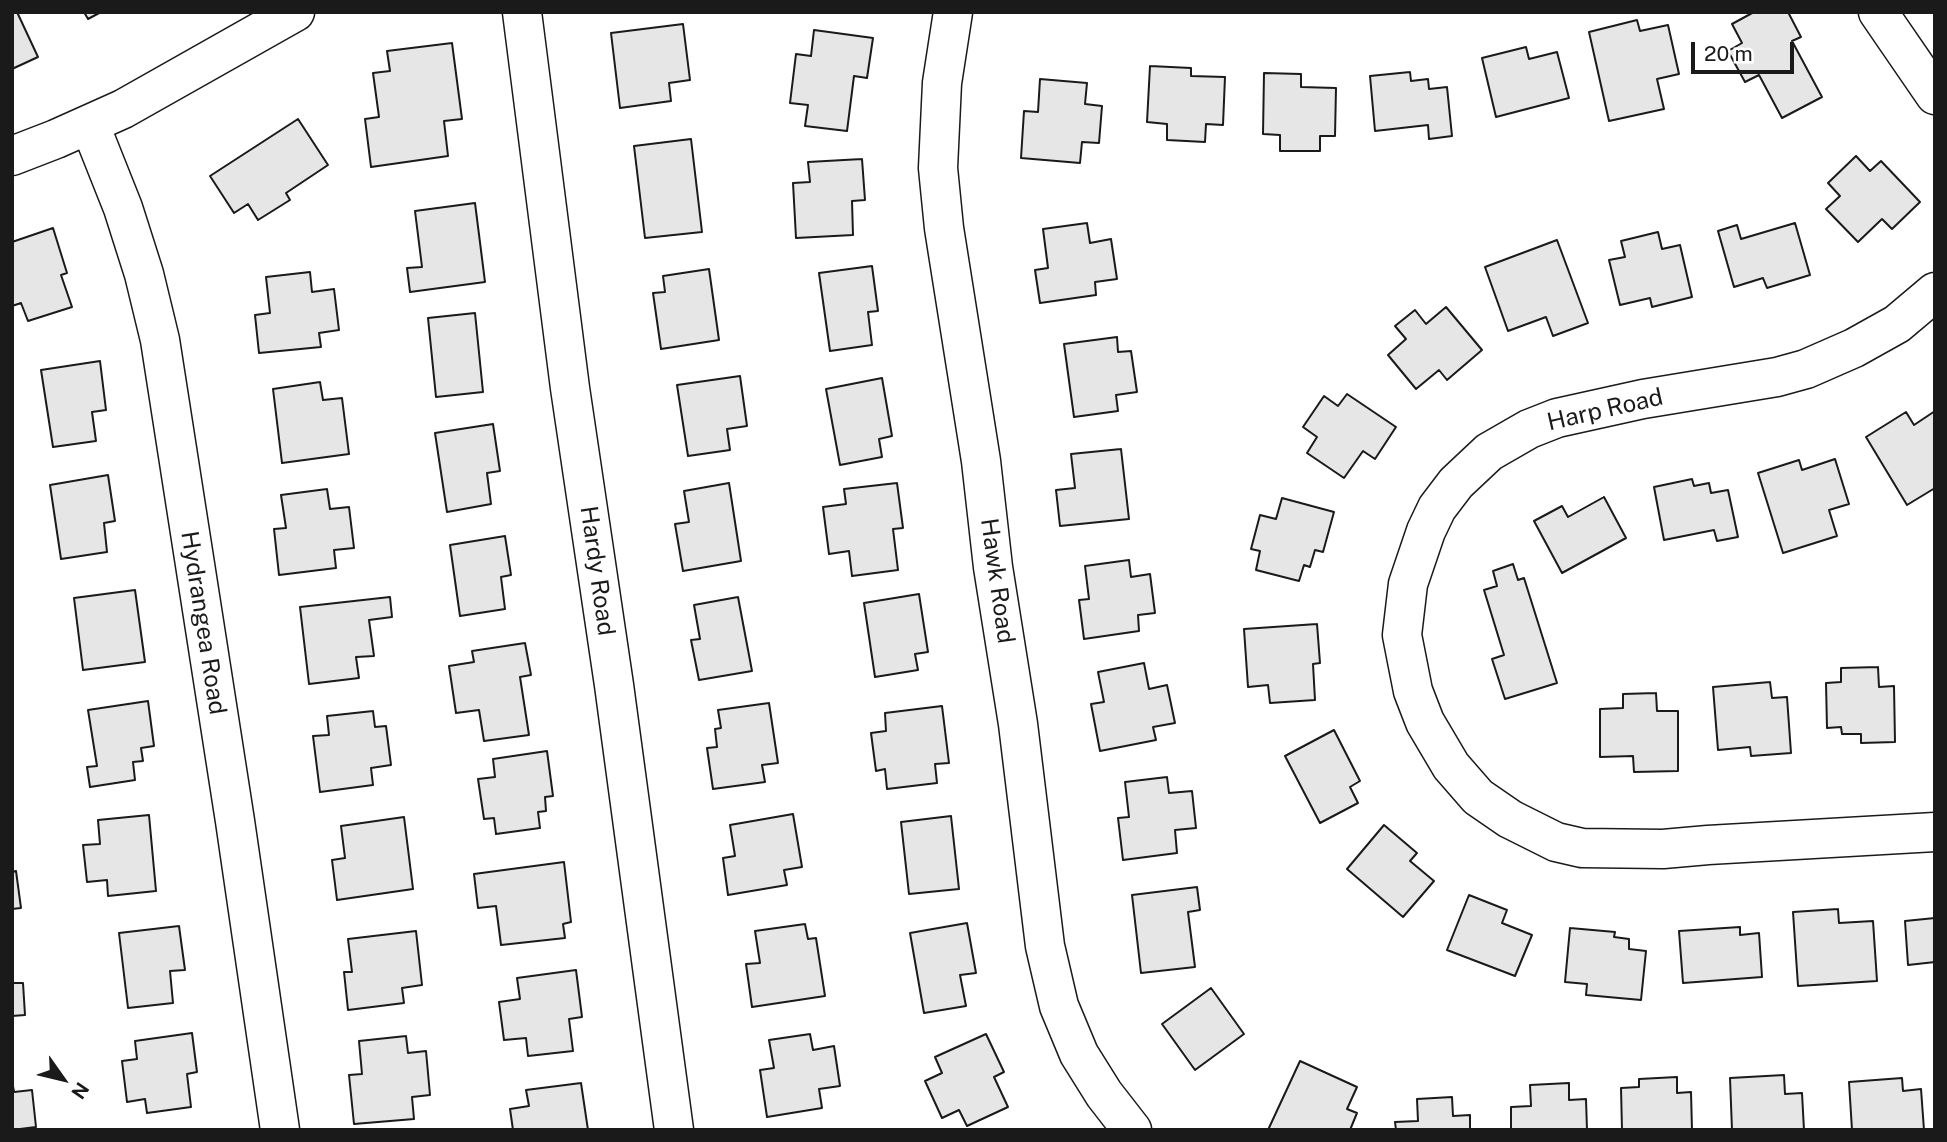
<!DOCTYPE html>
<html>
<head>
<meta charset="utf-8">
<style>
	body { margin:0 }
	#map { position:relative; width:1947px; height:1142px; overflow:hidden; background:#fff; font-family:"Public Sans",sans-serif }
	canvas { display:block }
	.frame { position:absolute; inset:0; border:14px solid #1a1a1a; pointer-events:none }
	.north { position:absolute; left:28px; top:1044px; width:70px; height:70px; -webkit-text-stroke:5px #fff; paint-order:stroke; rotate:124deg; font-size:19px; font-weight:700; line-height:28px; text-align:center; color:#1a1a1a }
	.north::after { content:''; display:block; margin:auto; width:24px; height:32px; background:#1a1a1a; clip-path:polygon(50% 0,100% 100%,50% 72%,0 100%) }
	.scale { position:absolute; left:1691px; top:42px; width:103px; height:32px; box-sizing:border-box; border:4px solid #1a1a1a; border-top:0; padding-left:9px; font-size:21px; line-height:24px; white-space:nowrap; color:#1a1a1a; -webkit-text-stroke:5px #fff; paint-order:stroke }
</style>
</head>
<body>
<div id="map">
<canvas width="1947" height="1142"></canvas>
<div class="frame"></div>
<div class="north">N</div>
<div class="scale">20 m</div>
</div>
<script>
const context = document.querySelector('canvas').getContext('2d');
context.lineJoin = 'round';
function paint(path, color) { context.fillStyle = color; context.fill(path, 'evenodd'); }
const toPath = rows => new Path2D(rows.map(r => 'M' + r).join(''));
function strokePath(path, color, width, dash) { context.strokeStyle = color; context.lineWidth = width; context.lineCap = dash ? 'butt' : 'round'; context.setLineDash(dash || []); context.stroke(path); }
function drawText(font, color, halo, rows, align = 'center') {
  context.font = font + ' "Public Sans",sans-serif'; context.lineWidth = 5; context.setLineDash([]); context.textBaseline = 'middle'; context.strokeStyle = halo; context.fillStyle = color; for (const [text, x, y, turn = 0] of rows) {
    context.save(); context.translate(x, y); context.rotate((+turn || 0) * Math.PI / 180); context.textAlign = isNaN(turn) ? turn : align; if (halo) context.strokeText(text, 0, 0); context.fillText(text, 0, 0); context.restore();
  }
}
const building = toPath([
	[12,12,17,12,38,57,12,69,12,12],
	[84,12,101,12,88,19,84,12],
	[1754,12,1788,12,1801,37,1792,41,1822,97,1782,118,1759,75,1745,82,1728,51,1742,43,1732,24,1754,12],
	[1637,20,1640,31,1668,25,1679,74,1657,79,1664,109,1609,121,1589,32,1637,20],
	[683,24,690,80,669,83,671,101,620,108,611,33,683,24],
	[814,30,873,38,867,78,854,76,847,131,805,126,808,105,790,103,796,54,811,56,814,30],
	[452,43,462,119,444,121,448,156,371,167,365,119,379,117,373,73,390,71,387,51,452,43],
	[1526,47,1529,59,1557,52,1569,98,1496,117,1482,58,1526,47],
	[1150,66,1191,68,1191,76,1225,77,1223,125,1206,124,1205,142,1167,140,1167,124,1147,122,1150,66],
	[1410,72,1411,81,1428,79,1429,89,1447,87,1452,136,1429,139,1428,125,1375,131,1370,76,1410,72],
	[1264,73,1301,74,1301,87,1336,88,1335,136,1320,136,1320,151,1280,151,1280,135,1263,134,1264,73],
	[1040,79,1087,83,1085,104,1102,106,1099,143,1082,142,1080,163,1021,158,1024,111,1038,112,1040,79],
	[298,119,328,165,286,193,290,200,258,220,248,204,234,213,210,176,298,119],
	[691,139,702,232,645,238,634,146,691,139],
	[1856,156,1870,171,1881,161,1920,202,1892,229,1882,219,1858,242,1826,209,1840,196,1828,183,1856,156],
	[862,159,865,200,852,201,853,235,796,238,793,183,810,182,808,162,862,159],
	[475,203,485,282,410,292,407,268,422,267,415,211,475,203],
	[1087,223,1090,243,1111,239,1117,279,1095,282,1096,295,1040,303,1035,270,1048,268,1043,229,1087,223],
	[1795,223,1810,275,1767,288,1763,278,1734,287,1718,231,1737,225,1741,239,1795,223],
	[53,228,67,273,61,275,72,307,28,321,21,303,12,306,12,242,53,228],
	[1658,232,1662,249,1680,245,1692,297,1652,307,1650,298,1620,305,1609,260,1625,257,1621,241,1658,232],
	[1557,240,1588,323,1553,336,1546,317,1508,331,1485,267,1557,240],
	[872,266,878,311,868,312,872,345,830,351,819,273,872,266],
	[709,269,719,340,661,349,653,293,665,292,663,276,709,269],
	[310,272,312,292,334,289,339,330,319,333,321,347,259,353,255,315,270,313,266,277,310,272],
	[1446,307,1482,350,1447,380,1439,370,1416,389,1388,355,1406,339,1395,326,1415,310,1426,324,1446,307],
	[475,313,483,392,436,397,428,318,475,313],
	[1117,337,1118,352,1131,351,1137,392,1116,395,1118,411,1074,417,1064,344,1117,337],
	[100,361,106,410,92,412,96,441,53,447,41,370,100,361],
	[740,376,747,426,727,429,730,450,688,456,677,385,740,376],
	[882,378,892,436,879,439,882,457,840,465,826,389,882,378],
	[320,382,323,400,342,398,349,454,282,463,273,389,320,382],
	[1347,394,1396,427,1375,459,1363,451,1344,478,1307,453,1317,437,1303,427,1324,396,1338,406,1347,394],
	[1935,411,1935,488,1907,505,1866,437,1906,412,1914,425,1935,411],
	[493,424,500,471,487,473,491,504,447,512,435,433,493,424],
	[1121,449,1129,519,1060,526,1056,490,1075,488,1071,454,1121,449],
	[1835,459,1849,504,1829,510,1837,536,1783,553,1758,473,1799,460,1802,470,1835,459],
	[108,475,115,521,104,523,107,552,61,559,50,485,108,475],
	[1692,479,1694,486,1709,483,1711,493,1728,490,1738,537,1717,541,1714,530,1664,540,1654,487,1692,479],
	[729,483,741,561,683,571,675,524,689,522,684,491,729,483],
	[897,483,903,528,893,529,898,570,852,576,849,551,829,554,823,507,846,504,844,489,897,483],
	[327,489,330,509,349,507,354,548,334,550,336,568,279,575,274,529,286,528,281,495,327,489],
	[1604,497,1626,538,1562,573,1534,521,1562,506,1568,517,1604,497],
	[1282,498,1334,512,1323,552,1315,550,1310,567,1304,565,1299,581,1256,570,1260,551,1251,549,1260,515,1276,519,1282,498],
	[505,536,511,575,501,577,505,609,460,616,450,545,505,536],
	[1129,560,1131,577,1150,574,1155,613,1138,615,1139,631,1084,639,1079,600,1089,599,1085,566,1129,560],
	[1513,564,1518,580,1524,578,1557,683,1505,699,1492,659,1504,655,1484,590,1497,586,1493,571,1513,564],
	[135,590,145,662,83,670,74,598,135,590],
	[919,594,928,652,915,654,918,670,875,677,864,603,919,594],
	[390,597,392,617,369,620,374,656,356,657,359,678,309,684,300,607,390,597],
	[738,597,752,671,699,680,691,640,700,639,694,605,738,597],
	[1317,624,1320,663,1313,664,1315,700,1270,703,1268,685,1248,687,1244,629,1317,624],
	[525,643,531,675,520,677,529,735,484,741,479,710,456,713,449,666,474,662,472,651,525,643],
	[1144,663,1149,689,1167,685,1175,723,1153,727,1156,740,1100,751,1091,704,1104,702,1098,672,1144,663],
	[1878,667,1879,687,1894,686,1895,742,1861,743,1861,734,1842,734,1841,727,1827,728,1826,683,1841,682,1841,668,1878,667],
	[1770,682,1772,698,1787,697,1791,753,1751,756,1750,747,1718,750,1713,687,1770,682],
	[1656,693,1657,711,1678,711,1678,771,1634,772,1633,756,1600,757,1600,709,1623,708,1623,694,1656,693],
	[148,701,154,746,141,748,143,761,133,762,135,780,90,787,87,767,97,766,88,710,148,701],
	[769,703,778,763,762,765,765,782,713,789,707,748,717,747,715,729,721,728,718,710,769,703],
	[942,706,949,763,935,764,937,783,887,789,885,769,876,771,871,733,886,731,885,713,942,706],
	[373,711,375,727,386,726,391,765,371,768,373,785,320,792,313,736,329,735,327,716,373,711],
	[1334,730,1360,781,1350,787,1358,803,1320,823,1285,756,1334,730],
	[547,751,553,796,545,797,546,811,538,812,540,828,496,834,494,818,484,819,478,779,495,777,493,759,547,751],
	[1167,777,1169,793,1192,791,1196,828,1175,830,1177,853,1123,860,1118,818,1129,817,1125,782,1167,777],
	[793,814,802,867,784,870,787,885,728,895,723,858,735,856,730,825,793,814],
	[149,815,156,891,108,896,107,880,87,882,83,845,100,844,98,820,149,815],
	[951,816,959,889,909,894,901,822,951,816],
	[404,817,413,889,337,900,332,860,345,858,341,826,404,817],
	[1384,825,1417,853,1410,861,1434,881,1403,917,1347,869,1384,825],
	[564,862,571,922,563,924,565,938,501,945,496,906,478,908,474,874,564,862],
	[16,871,21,908,12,909,12,872,16,871],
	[1197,887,1200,910,1188,912,1195,967,1141,973,1132,895,1197,887],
	[1469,895,1507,910,1502,923,1532,935,1515,976,1447,950,1469,895],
	[1838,909,1839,923,1873,921,1877,981,1798,986,1793,912,1838,909],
	[1935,918,1935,962,1908,965,1905,921,1935,918],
	[967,923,976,973,960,975,966,1006,924,1013,910,933,967,923],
	[805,924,808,939,816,938,825,996,752,1007,746,964,760,963,755,931,805,924],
	[179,926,185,970,170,971,173,1003,128,1008,119,933,179,926],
	[1740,927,1740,935,1759,933,1762,977,1683,983,1679,931,1740,927],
	[1570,928,1615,932,1614,937,1629,939,1629,949,1646,951,1641,1000,1586,995,1587,984,1565,982,1570,928],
	[416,931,422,985,402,988,404,1003,348,1010,344,972,352,972,348,939,416,931],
	[576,970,582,1017,569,1019,573,1051,528,1056,526,1038,504,1040,499,1002,520,999,517,978,576,970],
	[12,983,23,983,25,1015,12,1016,12,983],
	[1211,988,1244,1034,1195,1070,1162,1024,1211,988],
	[192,1033,197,1072,187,1074,191,1107,147,1113,145,1099,127,1102,122,1061,137,1059,135,1041,192,1033],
	[810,1034,813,1050,834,1046,840,1086,819,1089,822,1108,767,1117,760,1070,774,1068,769,1040,810,1034],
	[986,1034,1004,1072,994,1077,1008,1107,967,1126,959,1110,942,1118,925,1081,942,1073,935,1057,986,1034],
	[406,1036,408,1053,426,1051,430,1095,412,1097,414,1119,354,1124,349,1075,362,1074,359,1041,406,1036],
	[1300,1061,1357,1087,1347,1109,1357,1113,1350,1130,1268,1130,1300,1061],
	[1784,1075,1785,1094,1802,1093,1804,1130,1732,1130,1730,1078,1784,1075],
	[1677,1077,1677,1093,1691,1092,1692,1130,1622,1130,1621,1088,1639,1087,1639,1079,1677,1077],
	[1902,1078,1903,1091,1921,1089,1924,1130,1852,1130,1849,1082,1902,1078],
	[12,1080,14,1092,32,1090,36,1127,12,1130,12,1080],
	[581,1083,588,1130,513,1130,510,1109,529,1106,526,1090,581,1083],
	[1569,1083,1569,1100,1586,1099,1587,1130,1511,1130,1511,1107,1531,1106,1530,1085,1569,1083],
	[1452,1097,1453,1116,1470,1115,1470,1130,1396,1130,1395,1122,1418,1121,1417,1099,1452,1097]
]);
paint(building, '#e6e6e6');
strokePath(building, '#1a1a1a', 2);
const minor = toPath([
	[522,12,570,388,614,685,674,1130],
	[953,12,942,83,938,168,944,228,981,461,993,567,1018,724,1045,946,1059,1006,1079,1054,1104,1094,1132,1130],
	[1878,12,1935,95],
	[90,125,123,208,144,274,160,340,235,821,280,1130],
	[12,156,56,139,123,109,295,12],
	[1935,292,1897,324,1854,348,1806,369,1777,377,1643,399,1557,418,1529,429,1489,452,1456,483,1437,508,1426,531,1408,584,1402,635,1413,691,1425,722,1451,766,1478,797,1510,819,1556,842,1582,848,1663,849,1708,845,1935,832]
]);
strokePath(minor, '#1a1a1a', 41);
strokePath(minor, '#fff', 38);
drawText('24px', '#1a1a1a', '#fff', [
	["Harp Road",1605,410,-13],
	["Hardy Road",597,571,82],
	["Hawk Road",997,581,82],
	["Hydrangea Road",203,623,81]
]);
</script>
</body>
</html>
